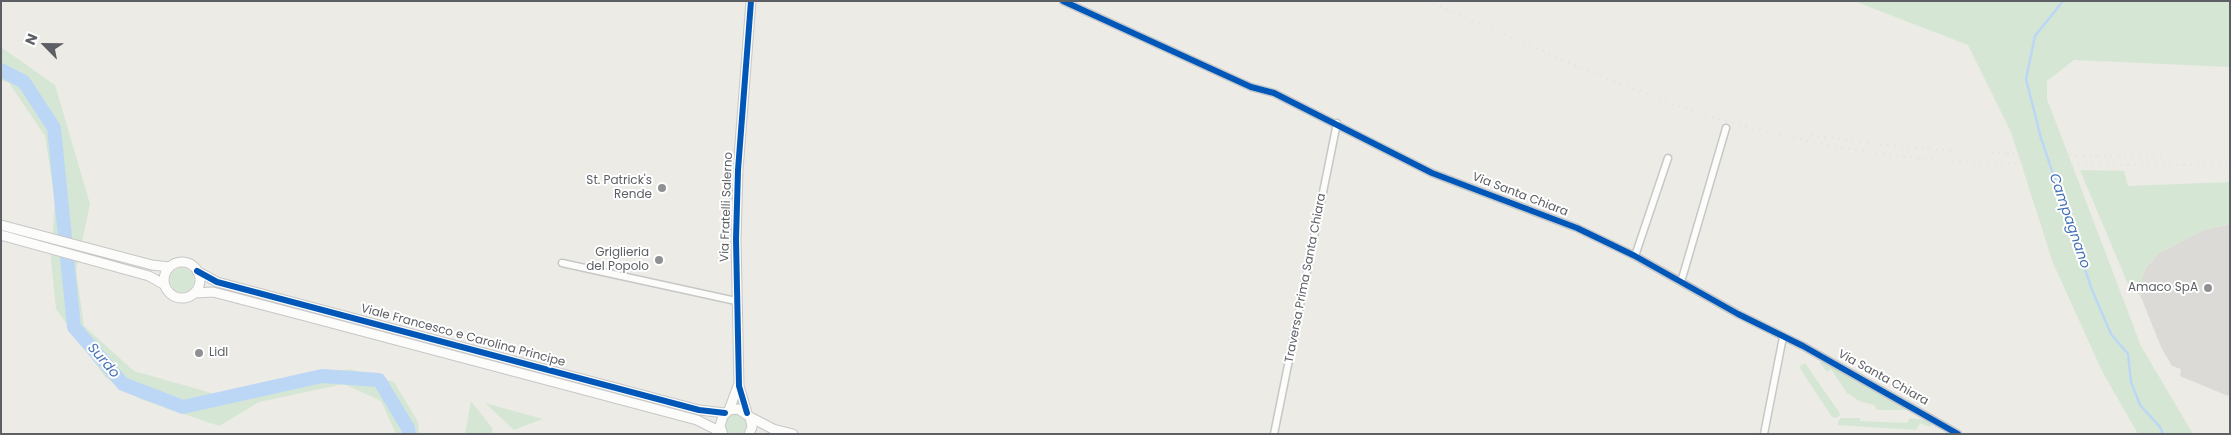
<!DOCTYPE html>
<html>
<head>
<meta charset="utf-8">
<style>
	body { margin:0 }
	#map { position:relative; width:2231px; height:435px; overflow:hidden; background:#ecebe6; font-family:Poppins,sans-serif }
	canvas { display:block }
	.frame { position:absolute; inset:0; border:2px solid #5c5f64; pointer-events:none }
	.north { position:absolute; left:20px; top:20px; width:50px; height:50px; -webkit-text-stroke:4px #fff; paint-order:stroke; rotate:293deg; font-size:14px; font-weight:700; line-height:20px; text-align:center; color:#5c5f64 }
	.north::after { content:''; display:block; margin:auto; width:18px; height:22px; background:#5c5f64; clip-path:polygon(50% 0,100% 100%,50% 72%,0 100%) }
</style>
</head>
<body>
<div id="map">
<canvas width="2231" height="435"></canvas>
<div class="frame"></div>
<div class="north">N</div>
</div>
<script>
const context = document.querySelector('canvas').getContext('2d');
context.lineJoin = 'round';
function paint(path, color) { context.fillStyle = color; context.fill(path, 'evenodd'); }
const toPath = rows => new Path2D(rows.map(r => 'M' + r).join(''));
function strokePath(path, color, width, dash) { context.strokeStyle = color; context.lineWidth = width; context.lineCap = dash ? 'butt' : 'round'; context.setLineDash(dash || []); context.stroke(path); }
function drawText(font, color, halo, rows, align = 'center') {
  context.font = font + ' Poppins,sans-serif'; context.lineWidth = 4; context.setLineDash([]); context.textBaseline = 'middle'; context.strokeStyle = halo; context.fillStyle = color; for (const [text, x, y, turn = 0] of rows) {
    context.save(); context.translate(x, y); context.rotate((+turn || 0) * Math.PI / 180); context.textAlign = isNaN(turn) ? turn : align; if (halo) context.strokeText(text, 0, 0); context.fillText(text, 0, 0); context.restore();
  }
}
paint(toPath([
	[2230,224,2230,391,2228,396,2180,376,2181,369,2172,366,2161,347,2141,297,2140,285,2145,269,2159,253,2203,230]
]), '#dcdad6');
paint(toPath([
	[1854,1,2230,1,2230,67,2074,60,2047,81,2047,99,2141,346,2193,434,2138,434,2102,371,2053,263,2011,132,1968,45],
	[1,47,55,85,90,204,76,270,84,326,134,371,215,394,350,369,394,382,418,422,419,434,396,434,381,401,344,384,259,402,219,426,140,399,105,377,56,309,51,260,55,200,45,136,9,83,1,80],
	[2080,170,2124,171,2128,186,2230,182,2230,224,2203,230,2159,253,2145,269,2140,285,2141,297,2127,282],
	'170 280a12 12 0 1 1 24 0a12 12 0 1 1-24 0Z',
	[1824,360,1906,408,1906,410,1877,410,1874,405,1859,401,1847,393,1831,369,1827,372,1820,363],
	[1805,363,1839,412,1840,415,1837,418,1832,417,1799,367],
	[471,401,493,429,491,434,465,434],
	[485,403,543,419,514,430],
	[732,413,737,413,746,421,747,426,742,434,725,432,723,421],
	[1841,418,1860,418,1860,421,1907,423,1910,418,1932,421,1930,427,1920,423,1916,430,1838,425,1838,421]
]), '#d5e7d4');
strokePath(toPath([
	[2063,1,2035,36,2026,79,2041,138,2092,290,2111,334,2128,354,2131,382,2140,405,2160,427,2163,434]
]), '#bcd7f5', 2.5);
strokePath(toPath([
	[1,70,24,82,54,128,74,327,123,384,183,407,322,376,379,380,408,428,409,434]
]), '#bcd7f5', 14);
const street = toPath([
	[1063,1,1251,87,1274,93,1432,173,1577,228,1635,256,1738,314,1803,346,1958,434],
	[1635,256,1668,158],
	[562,263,736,301],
	[1681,282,1726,128],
	[1274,434,1337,123],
	[1764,434,1783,337]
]);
const secondary = toPath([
	[1,225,152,265,169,267],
	[1,235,149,276,165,285],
	'164 280a18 18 0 1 1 36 0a18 18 0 1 1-36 0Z',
	[197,271,217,282,699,410,725,413],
	[195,293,213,292,305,316,697,420,721,432],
	[729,410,738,386],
	[747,413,739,386,736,239,738,170,751,1],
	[750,417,773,429,793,434],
	[723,434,720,426,723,416,729,410,738,409,750,417,752,427,749,434]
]);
strokePath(street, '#c7c7c7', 9);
strokePath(secondary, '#c7c7c7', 11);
strokePath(street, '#fcfcfb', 6);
strokePath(secondary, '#fcfcfb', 9);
strokePath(toPath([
	[1427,1,1586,70,1667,102,1735,124,1829,146,1914,158,1966,162,2081,165,2230,165],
	[1811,135,1873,144,1966,152,2167,158]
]), '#e3e2e2', 2.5, [1, 6]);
strokePath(toPath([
	[1063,1,1251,87,1274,93,1432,173,1577,228,1635,256,1738,314,1803,346,1958,434],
	[197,271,217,282,699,410,725,413],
	[747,413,739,386,736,239,738,170,751,1]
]), '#0057b8', 6);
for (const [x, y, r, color] of [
	[662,188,5,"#8e9092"],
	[659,260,5,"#8e9092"],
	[2208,288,5,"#8e9092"],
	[199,353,5,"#8e9092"]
]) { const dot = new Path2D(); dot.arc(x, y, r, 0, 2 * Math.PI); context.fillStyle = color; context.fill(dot); strokePath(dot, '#fff', 2); }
drawText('12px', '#5c5f64', '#fff', [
	["St. Patrick's",652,181],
	["Rende",652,195],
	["Griglieria",649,253],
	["del Popolo",649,267],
	["Amaco SpA",2198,288],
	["Lidl",209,353,"left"]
], 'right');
drawText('12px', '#5c5f64', '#fff', [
	["Via Santa Chiara",1520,195,21],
	["Via Fratelli Salerno",727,207,-88],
	["Traversa Prima Santa Chiara",1306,278,-79],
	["Viale Francesco e Carolina Principe",463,336,15],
	["Via Santa Chiara",1883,378,29]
]);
drawText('italic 14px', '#4773b4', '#fff', [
	["Campagnano",2069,221,71],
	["Surdo",103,361,49]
]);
</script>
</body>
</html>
